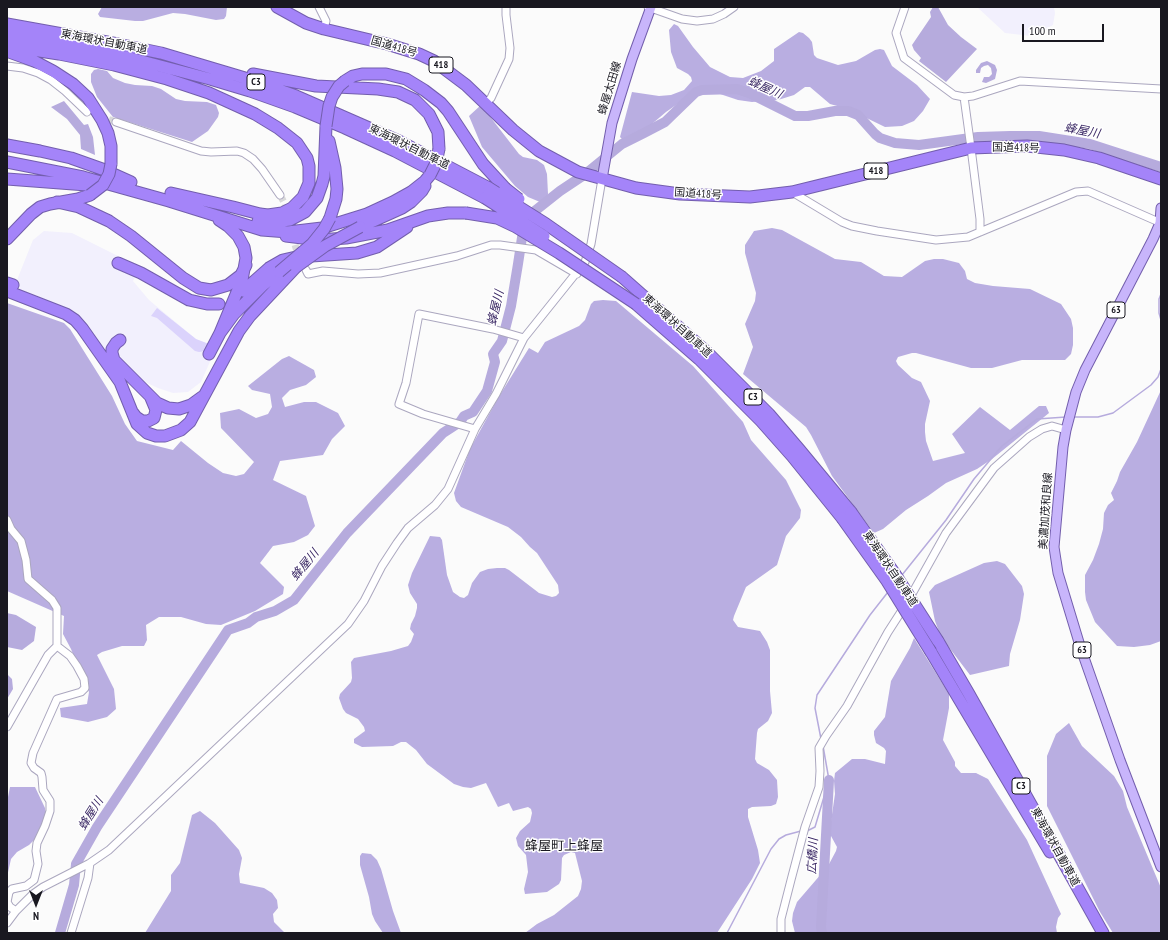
<!DOCTYPE html>
<html>
<head>
<meta charset="utf-8">
<style>
	body { margin:0 }
	#map { position:relative; width:1168px; height:940px; overflow:hidden; background:#fbfbfb; font-family:"PT Sans Narrow",sans-serif }
	canvas { display:block }
	.frame { position:absolute; inset:0; border:8px solid #191820; pointer-events:none }
	.north { position:absolute; left:16px; top:884px; width:40px; height:40px; -webkit-text-stroke:3px #fff; paint-order:stroke; rotate:180deg; font-size:11px; font-weight:700; line-height:16px; text-align:center; color:#191820 }
	.north::after { content:''; display:block; margin:auto; width:14px; height:18px; background:#191820; clip-path:polygon(50% 0,100% 100%,50% 72%,0 100%) }
	.scale { position:absolute; left:1022px; top:24px; width:82px; height:18px; box-sizing:border-box; border:2px solid #191820; border-top:0; padding-left:5px; font-size:12px; line-height:14px; white-space:nowrap; color:#191820; -webkit-text-stroke:3px #fff; paint-order:stroke }
</style>
</head>
<body>
<div id="map">
<canvas width="1168" height="940"></canvas>
<div class="frame"></div>
<div class="north">N</div>
<div class="scale">100 m</div>
</div>
<script>
const context = document.querySelector('canvas').getContext('2d');
context.lineJoin = 'round';
function paint(path, color) { context.fillStyle = color; context.fill(path, 'evenodd'); }
const toPath = rows => new Path2D(rows.map(r => 'M' + r).join(''));
function strokePath(path, color, width, dash) { context.strokeStyle = color; context.lineWidth = width; context.lineCap = dash ? 'butt' : 'round'; context.setLineDash(dash || []); context.stroke(path); }
function drawText(font, color, halo, rows, align = 'center') {
  context.font = font + ' "PT Sans Narrow","Noto Sans JP",sans-serif'; context.lineWidth = 3; context.setLineDash([]); context.textBaseline = 'middle'; context.strokeStyle = halo; context.fillStyle = color; for (const [text, x, y, turn = 0] of rows) {
    context.save(); context.translate(x, y); context.rotate((+turn || 0) * Math.PI / 180); context.textAlign = isNaN(turn) ? turn : align; if (halo) context.strokeText(text, 0, 0); context.fillText(text, 0, 0); context.restore();
  }
}
paint(toPath([
	[977,7,1054,7,1055,13,1053,25,1031,36,1005,33],
	[44,231,72,233,120,257,118,263,138,271,133,281,149,300,196,339,216,348,201,382,188,392,173,393,158,388,134,377,107,361,80,322,8,289,17,280,33,240]
]), '#f2f0fd');
paint(toPath([
	[157,308,196,339,209,344,206,351,199,352,195,351,157,318,151,316]
]), '#dbd3fc');
paint(toPath([
	[102,7,227,7,226,16,224,19,216,20,185,14,173,13,143,21,135,21,100,17,98,14],
	[674,24,678,26,693,47,710,67,730,77,743,78,761,71,774,61,774,49,799,32,803,33,809,38,812,42,814,55,817,58,838,65,856,61,875,50,880,49,884,50,892,66,917,85,930,99,923,111,914,121,902,126,885,127,848,109,830,104,810,87,805,87,794,95,778,100,752,102,738,100,717,93,700,92,689,96,666,112,646,129,623,140,620,137,632,92,659,96,671,95,684,90,692,81,691,77,688,74,677,68,671,52,669,30],
	[98,69,107,71,113,78,125,83,135,85,152,86,161,89,176,99,185,101,207,102,216,105,219,113,218,117,208,131,192,142,113,117,97,97,91,82,91,74,94,70],
	[481,105,519,154,523,157,537,160,544,165,547,174,548,194,547,198,540,202,528,197,515,186,482,147,469,116],
	[772,228,782,230,835,259,861,262,884,276,902,277,925,261,934,259,943,259,959,263,965,271,967,279,975,283,993,286,1030,289,1061,304,1071,319,1073,328,1073,345,1071,354,1065,360,1022,360,992,368,971,368,916,353,912,353,898,357,896,361,898,365,912,378,921,382,930,401,925,424,925,432,926,441,933,461,965,453,952,434,980,407,1010,430,1039,406,1046,406,1049,413,992,459,977,469,946,483,928,496,906,510,883,529,874,533,832,476,811,435,806,427,743,374,753,347,745,324,755,301,756,293,745,253,745,245,754,231],
	[603,300,616,301,693,366,743,422,751,440,786,480,801,510,800,518,786,536,777,565,746,587,734,616,733,620,738,627,760,631,767,642,770,650,770,691,772,713,768,721,758,729,757,733,755,759,757,763,769,770,777,780,778,797,776,804,771,806,752,807,748,809,748,817,758,850,760,863,752,879,717,933,525,933,537,924,554,915,578,896,581,889,582,881,575,853,571,852,564,855,562,858,561,880,559,884,547,892,525,894,524,889,528,872,526,855,518,846,516,838,520,831,530,822,532,813,531,809,528,807,513,811,509,803,498,807,486,783,471,788,463,787,454,784,427,764,416,750,406,742,401,742,393,746,362,747,354,743,354,739,365,731,364,727,358,719,346,713,343,709,339,698,340,694,351,682,352,678,351,662,354,658,391,651,408,646,411,642,414,634,410,629,411,624,415,616,417,608,417,604,410,593,408,585,412,573,430,536,440,537,442,540,447,575,453,592,460,597,464,598,468,595,472,583,480,572,488,569,497,568,505,568,509,570,539,593,552,597,556,596,559,593,558,585,537,553,530,547,521,537,508,527,461,507,456,501,454,493,470,449,498,398,529,348,538,353,545,342,579,326,585,320,591,304,594,301],
	[7,303,64,323,70,329,112,396,125,424,137,441,173,450,181,441,208,463,223,473,236,476,244,474,254,462,221,428,220,413,239,409,256,418,268,414,272,407,270,394,252,390,248,386,282,359,289,356,314,370,316,377,306,385,290,390,282,398,285,407,304,402,316,402,338,413,345,426,332,439,323,455,280,461,273,480,306,496,315,526,308,535,294,542,273,546,260,563,284,587,283,594,255,611,221,625,206,624,181,617,159,617,146,625,147,640,144,646,122,646,102,652,97,655,114,689,116,709,107,717,88,722,61,717,60,708,87,704,89,692,71,649,63,634,64,616,7,591],
	[1161,390,1161,641,1150,645,1134,647,1117,646,1095,622,1086,600,1085,592,1085,575,1093,560,1099,544,1103,529,1104,513,1108,505,1114,500,1111,493,1117,481,1120,472,1137,442],
	[997,561,1005,564,1022,586,1024,594,1020,620,1010,654,1009,666,970,675,941,637,935,621,929,592,935,585,984,563],
	[914,638,949,694,949,708,943,740,955,762,955,766,961,773,976,773,988,779,1027,840,1061,914,1058,918,1056,927,1057,933,795,933,792,921,793,913,797,902,828,866,836,851,837,847,831,836,830,828,835,794,834,781,835,773,852,759,865,759,885,764,886,751,884,748,876,743,874,735,874,731,885,717,891,681,910,648],
	[1069,723,1082,746,1114,776,1123,791,1127,807,1161,888,1161,933,1113,933,1100,912,1047,806,1047,756,1056,734],
	[10,787,35,787,45,808,47,821,41,833,29,845,17,852,11,859,7,877,7,802],
	[200,811,215,823,239,850,242,858,239,874,240,883,264,888,272,893,277,900,278,908,273,914,274,922,285,933,145,933,171,891,171,875,180,863,192,815],
	[362,853,371,854,377,860,381,869,393,911,401,933,383,933,375,921,372,914,369,897,360,865,360,856]
]), '#b9aee1');
paint(toPath([
	[933,7,938,7,948,25,961,37,977,49,946,82,919,61,921,58,914,50,912,45,931,17,930,12],
	[987,61,995,65,997,70,995,79,986,83,982,82,984,77,989,77,992,74,991,68,988,65,984,66,981,68,980,73,976,73,976,70,981,63],
	[64,101,84,125,88,124,93,137,95,155,81,149,80,135,67,119,51,107],
	[7,613,16,615,36,627,34,641,22,650,7,647],
	[7,674,12,679,13,689,7,699]
]), '#b6abdd');
strokePath(toPath([
	[1161,294,1159,299,1159,313,1161,320],
	[1074,417,1098,417,1113,413,1151,385,1158,377,1161,369],
	[902,575,946,520,974,479,1002,446,1037,419,1066,417],
	[821,739,815,708,817,695,870,615,888,592],
	[807,831,815,827,829,780,823,746],
	[727,933,771,849,779,839,786,835,801,831]
]), '#b6abdd', 1.5);
strokePath(toPath([
	[60,933,74,885,76,864,97,827,228,630,248,623,256,617,275,611,294,600,347,533,443,433,460,422,464,416,473,412,487,391,495,362,493,354,502,341,511,306,518,264,523,231,526,221,531,214,560,191,584,175,622,144,644,133,665,122,696,92,702,90,737,89,749,93,795,116,808,116,835,111,848,111,858,115,875,134,880,138,895,143,919,145,978,137,1010,136,1039,136,1090,144,1161,167],
	[822,933,821,927,829,780]
]), '#b6abdd', 10);
strokePath(toPath([
	[99,116,116,122],
	[280,195,285,204,287,213],
	[292,235,299,258]
]), '#d9d9da', 7, [7, 3.5]);
const minor = toPath([
	[319,7,326,21,324,29],
	[648,7,682,19,697,21,713,19,724,14,734,7],
	[905,7,896,33,904,58,954,95,964,97,973,96,1020,81,1161,89],
	[7,66,23,68,38,73,51,80,65,91,87,112],
	[964,97,971,148,980,219,980,232],
	[486,103,491,98,509,59,510,48,506,15,506,7],
	[116,122,201,151,211,152,237,151,244,153,253,159,262,169,280,195],
	[792,192,842,222,852,226,877,231,936,240,968,237,1076,192,1088,191,1161,223],
	[306,270,308,274,323,271,358,274,380,273,457,256,491,245,500,245,536,250,577,274],
	[475,429,423,414,399,404,406,383,419,314,493,329,524,338],
	[7,520,11,529,21,541,26,560,28,579,52,600,57,608,57,646,48,655,7,727],
	[16,911,10,907,7,902,9,892,12,889,26,886,34,880,38,864,36,851,37,843,45,826,50,811,50,801,43,790,42,777,41,773,34,768,31,763,33,753,57,699,81,692,85,688,84,679,77,666,70,656,57,646],
	[7,923,16,911,33,894,43,887,90,863,109,850,348,624,364,601,382,566,397,543,408,528,435,505,448,489,475,429,496,394,524,338,585,262,591,244,602,179],
	[71,933,88,878,90,863],
	[781,933,781,919,791,880,805,827,819,787,820,771,819,748,826,736,847,706,888,632,908,601,946,533,994,468,1029,437,1042,429,1052,426,1066,430]
]);
const major = toPath([
	[602,179,612,123,632,59,651,7],
	[1161,208,1160,223,1153,239,1085,370,1076,392,1066,430,1063,447,1054,547,1058,573,1081,649,1120,760,1161,867]
]);
const highway = toPath([
	[277,7,306,23,324,29,387,44,419,54,434,61,466,85,513,130,539,151,578,172,636,188,680,194,750,197,792,192,971,148,1027,146,1064,150,1099,158,1161,179],
	[7,24,118,44,161,53,245,78,296,96,399,141,489,188],
	[7,35,85,48,130,58,210,79,250,91,295,107,345,128,395,151,485,198],
	[7,46,59,54,114,65,167,79,209,93,255,114,278,128,297,143,307,158,309,166,309,183,303,197,292,208,282,213,268,215,260,214,233,207,171,193],
	[9,52,34,61,53,71,73,84,88,98,102,120,108,133,111,146,111,164],
	[253,74,316,86,378,89,398,92,415,100,429,114,438,132,439,149],
	[345,81,353,76,362,74,386,74,406,79,424,90,441,103,448,111,483,164,505,188],
	[329,141,335,168,337,189,336,199,330,218],
	[7,145,40,151,71,158,102,169,131,182],
	[7,162,83,177,169,201,262,230,288,232,322,228,367,214,393,202,411,192,425,181,430,175],
	[7,179,100,186],
	[57,202,79,207,109,221,131,236,183,278,199,288,211,290,228,285,241,275,246,265],
	[219,220,228,226,238,236,244,247,246,258,242,280,220,333],
	[258,221,273,222,290,220,305,212,317,198,322,184,324,176,326,126],
	[360,227,402,208,411,202,422,191,425,186],
	[286,236,319,240,346,238,388,230,428,216,448,213,466,213],
	[7,239,31,214,40,207,50,204,78,199,90,195],
	[118,263,141,273,189,300,207,304,219,304],
	[622,277,707,352,769,414,799,449,851,512],
	[7,283,13,285],
	[7,291,66,314,75,320,82,328,120,382,137,424,147,433,156,436,165,436,181,430,190,422,239,331,250,316,296,267],
	[243,291,269,268,283,260,296,257,357,253,377,247,407,227],
	[636,304,699,359,761,421,792,456,842,518],
	[120,340,116,343,112,349,112,353,114,360,157,403,168,408,179,409,191,405,202,397],
	[209,354,220,333,234,314,262,286,279,272],
	[133,413,136,417,142,421,148,421,154,418,156,410,151,398],
	[938,641,969,694,1103,933],
	[931,652,1050,852]
]);
strokePath(minor, '#aba7bf', 9);
strokePath(major, '#735ead', 11);
strokePath(highway, '#735ead', 13);
strokePath(minor, '#fff', 7);
strokePath(major, '#c8b5fb', 9);
strokePath(highway, '#a484f9', 11);
const highwayBridge = toPath([
	[326,126,329,106,332,97,339,86,345,81],
	[430,175,436,163,439,149],
	[489,188,546,224,622,277],
	[505,188,519,199],
	[90,195,103,185,109,174,111,164],
	[485,198,544,236],
	[466,213,497,218,516,227,559,253,636,304],
	[296,267,325,246,360,227],
	[279,272,312,244,324,229,330,218],
	[851,512,895,574,938,641],
	[842,518,887,581,931,652]
]);
strokePath(highwayBridge, '#735ead', 13, []);
strokePath(highwayBridge, '#a484f9', 11);
for (const [x, y, w] of [
	[441,65,24],
	[256,82,18],
	[876,171,24],
	[1116,310,18],
	[753,397,18],
	[1082,650,18],
	[1021,786,18]
]) { const box = new Path2D(); box.roundRect(x - w / 2, y - 8, w, 16, 3); context.fillStyle = '#fff'; context.fill(box); strokePath(box, '#191820', 1); }
drawText('bold 10px', '#191820', null, [
	["418",441,65],
	["C3",256,82],
	["418",876,171],
	["63",1116,310],
	["C3",753,397],
	["63",1082,650],
	["C3",1021,786]
]);
drawText('11px', '#191820', '#fff', [
	["東海環状自動車道",104,42,11],
	["国道418号",394,47,16],
	["蜂屋太田線",610,88,-73],
	["東海環状自動車道",409,147,26],
	["国道418号",1016,148,1],
	["国道418号",698,194,4],
	["東海環状自動車道",677,326,42],
	["美濃加茂和良線",1046,511,-86],
	["東海環状自動車道",890,569,56],
	["東海環状自動車道",1055,847,61]
]);
drawText('italic 12px', '#3b2965', '#fff', [
	["蜂屋川",765,88,24],
	["蜂屋川",1082,131,11],
	["蜂屋川",496,308,-77],
	["蜂屋川",305,565,-51],
	["蜂屋川",91,814,-58],
	["広橋川",813,856,-87]
]);
drawText('13px', '#191820', '#fff', [
	["蜂屋町上蜂屋",564,846]
]);
</script>
</body>
</html>
